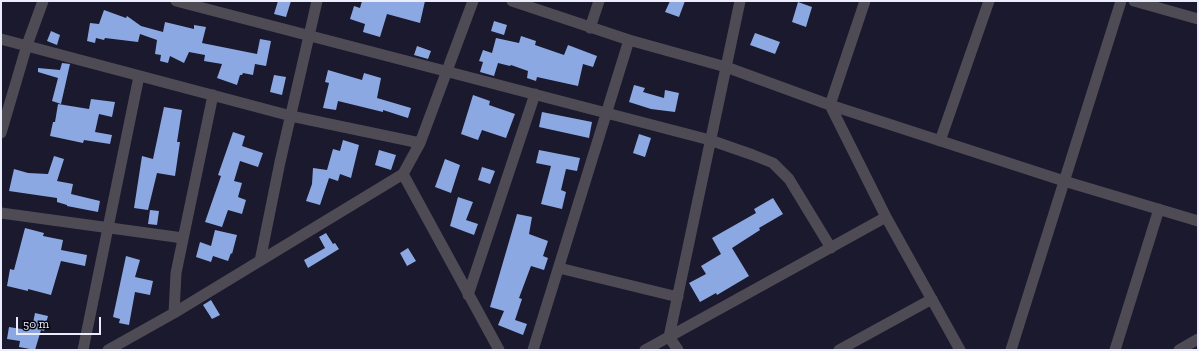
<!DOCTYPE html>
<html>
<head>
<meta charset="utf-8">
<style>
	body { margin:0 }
	#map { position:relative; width:1199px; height:351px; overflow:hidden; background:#1a192d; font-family:"Zilla Slab",serif }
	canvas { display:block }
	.frame { position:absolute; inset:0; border:2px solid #ecedfc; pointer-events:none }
	.scale { position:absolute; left:16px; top:317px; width:85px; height:18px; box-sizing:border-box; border:2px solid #ecedfc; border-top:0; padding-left:5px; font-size:12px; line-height:14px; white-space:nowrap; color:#ecedfc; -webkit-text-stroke:3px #06060e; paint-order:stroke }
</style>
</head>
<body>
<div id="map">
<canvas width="1199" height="351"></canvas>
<div class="frame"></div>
<div class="scale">50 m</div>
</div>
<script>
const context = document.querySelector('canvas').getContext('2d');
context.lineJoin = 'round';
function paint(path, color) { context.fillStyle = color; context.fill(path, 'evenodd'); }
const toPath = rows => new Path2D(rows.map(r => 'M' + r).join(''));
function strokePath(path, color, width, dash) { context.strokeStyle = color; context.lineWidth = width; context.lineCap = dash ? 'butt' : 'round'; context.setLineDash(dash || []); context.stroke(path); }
paint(toPath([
	[278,1,291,1,286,17,274,14],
	[362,1,425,1,420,23,387,14,380,37,363,32,365,24,350,19,354,6,360,8],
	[670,1,685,1,679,17,665,12],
	[798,2,812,7,806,27,792,22],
	[104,10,126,18,127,16,141,26,163,32,165,22,194,29,194,25,206,27,202,43,257,54,260,39,271,41,266,66,255,64,253,75,243,73,242,75,240,75,237,85,217,78,222,64,204,61,205,55,189,52,184,63,170,56,168,63,160,61,161,55,155,54,157,40,140,34,138,42,105,38,104,40,96,38,95,43,87,41,90,23,99,24],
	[494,21,507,25,504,35,491,31],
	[51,31,60,35,57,45,47,41],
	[755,33,780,42,775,54,750,45],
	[521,36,536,41,535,45,564,55,568,45,597,56,593,67,583,64,578,86,537,77,536,81,527,78,528,71,511,65,510,66,498,63,494,76,480,72,483,62,479,61,483,50,492,53,496,38,519,43],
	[417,46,431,51,428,59,414,55],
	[62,63,70,64,61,104,52,101,58,78,38,72,38,68,60,70],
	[328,70,362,80,364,73,381,78,377,98,411,108,408,118,383,110,383,112,338,101,336,110,323,108,329,83,325,82],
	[274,75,286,77,282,95,270,92],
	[634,85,645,88,643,92,664,98,665,90,679,93,675,112,651,109,629,102],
	[473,95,490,101,489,105,515,114,506,138,482,130,478,140,461,134],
	[91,99,115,102,112,117,99,114,95,132,112,135,110,144,84,140,83,143,50,136,53,122,55,122,58,104,89,109],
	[164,107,182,110,177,142,180,142,175,176,157,173,148,210,134,208,142,156,153,159],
	[542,112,592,122,589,138,539,127],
	[233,132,245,136,242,146,263,153,258,167,240,161,234,181,242,183,238,197,246,200,242,214,228,210,222,227,205,222,221,176,218,175],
	[639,134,651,138,645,157,633,153],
	[343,140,359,145,351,178,340,174,338,181,329,178,320,205,306,201,312,184,313,168,327,170,333,149,340,151],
	[379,150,396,155,391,170,375,165],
	[539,150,580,158,577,171,566,169,561,190,566,192,562,209,541,204,551,166,536,163],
	[54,156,64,159,57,181,73,184,71,194,100,201,98,212,67,206,67,205,57,202,57,198,9,191,14,169,28,173,48,174],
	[445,159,460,165,451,193,435,187],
	[482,167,495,171,490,184,478,180],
	[458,197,473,202,466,220,478,224,474,235,450,226],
	[773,198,783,214,759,228,760,230,732,248,749,276,717,295,716,293,700,302,689,283,706,274,701,266,721,254,712,238,756,213,754,209],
	[150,210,159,211,157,225,148,224],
	[517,214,532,217,529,234,548,241,543,256,548,258,544,270,531,266,519,298,522,299,515,320,527,324,523,335,498,325,504,311,490,307],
	[25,228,44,233,43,236,63,240,61,250,87,255,85,266,61,261,51,295,28,289,28,291,7,286,10,269,14,270],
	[215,230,237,235,232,254,231,253,228,261,213,256,211,262,196,257,200,242,211,246],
	[326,233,333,244,335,243,339,249,308,268,304,260,325,248,319,237],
	[408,248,416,261,407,266,400,253],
	[126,256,140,260,135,277,153,281,150,295,135,292,129,325,119,323,120,319,113,317],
	[211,300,220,315,212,319,203,305],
	[35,313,48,316,44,331,41,330,35,350,19,347,20,341,7,339,9,327,28,330,30,322,33,323]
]), '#8ba8e3');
strokePath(toPath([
	[176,1,710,140,753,155,773,163,789,179,831,248],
	[512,1,629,40,726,67,830,105,1064,181,1198,221],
	[865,1,830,105,886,217,960,350],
	[1134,1,1198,19],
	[590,28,599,1],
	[1,39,291,116,420,143],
	[1,133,27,45,43,1],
	[940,141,989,1],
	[403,174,499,350],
	[1,213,183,238],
	[260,261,280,162,317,1],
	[559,268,678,297],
	[468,295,535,94],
	[174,313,176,273,213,95],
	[83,350,139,76],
	[108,350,174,313,403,174,420,143,473,1],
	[533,350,629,40],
	[645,350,886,217],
	[678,350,669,337,740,1],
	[839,350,932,299],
	[1011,350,1121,1],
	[1115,350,1159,209],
	[1179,350,1198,339]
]), '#4f4b55', 11);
</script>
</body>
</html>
